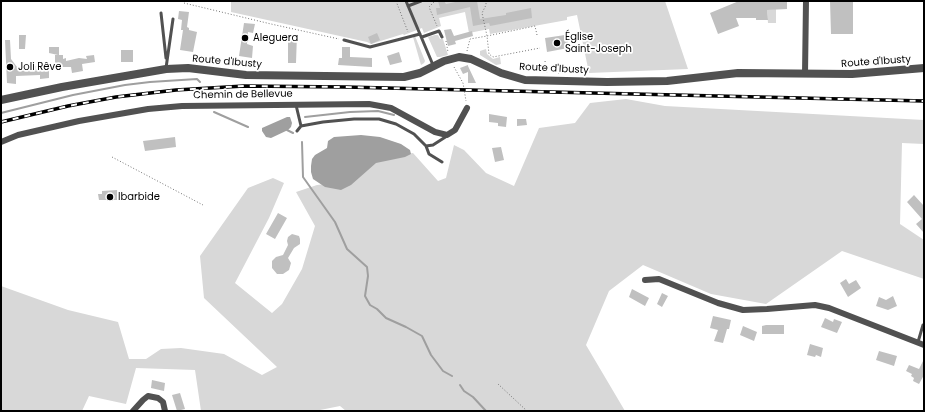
<!DOCTYPE html>
<html>
<head>
<meta charset="utf-8">
<style>
	body { margin:0 }
	#map { position:relative; width:925px; height:412px; overflow:hidden; background:#fff; font-family:Poppins,sans-serif }
	canvas { display:block }
	.frame { position:absolute; inset:0; border:2px solid #000; pointer-events:none }
</style>
</head>
<body>
<div id="map">
<canvas width="925" height="412"></canvas>
<div class="frame"></div>
</div>
<script>
const context = document.querySelector('canvas').getContext('2d');
context.lineJoin = 'round';
function paint(path, color) { context.fillStyle = color; context.fill(path, 'evenodd'); }
const toPath = rows => new Path2D(rows.map(r => 'M' + r).join(''));
function strokePath(path, color, width, dash) { context.strokeStyle = color; context.lineWidth = width; context.lineCap = dash ? 'butt' : 'round'; context.setLineDash(dash || []); context.stroke(path); }
function drawText(font, color, halo, rows, align = 'center') {
  context.font = font + ' Poppins,sans-serif'; context.lineWidth = 3.5; context.setLineDash([]); context.textBaseline = 'middle'; context.strokeStyle = halo; context.fillStyle = color; for (const [text, x, y, turn = 0] of rows) {
    context.save(); context.translate(x, y); context.rotate((+turn || 0) * Math.PI / 180); context.textAlign = isNaN(turn) ? turn : align; if (halo) context.strokeText(text, 0, 0); context.fillText(text, 0, 0); context.restore();
  }
}
paint(toPath([
	[231,1,665,1,688,69,589,73,577,15,567,17,567,20,490,34,489,29,469,33,465,12,439,18,441,26,424,33,422,28,404,35,403,34,371,44,367,42,231,12],
	[776,9,776,23,768,23,767,10],
	[435,35,438,35,440,39,443,39,448,55,440,57,437,57,428,37],
	[415,36,425,61,424,63,421,65,413,37],
	[486,49,487,54,493,59,500,57,501,64,496,65,480,55,480,51],
	[626,99,665,106,924,120,924,144,902,143,900,224,924,240,924,279,842,251,766,304,711,294,643,265,609,291,586,345,625,411,346,411,340,406,315,411,201,411,195,370,136,368,126,404,89,396,82,411,1,411,1,286,68,310,118,322,129,359,146,359,161,349,181,348,224,354,262,375,277,367,204,298,200,256,248,188,273,178,284,183,269,218,235,283,272,313,282,304,302,269,315,226,296,192,317,185,347,182,375,160,413,153,438,181,446,178,454,145,464,150,486,173,514,186,539,128,575,123,590,103]
]), '#d8d8d8');
paint(toPath([
	[287,117,290,117,292,123,291,127,288,130,271,138,266,137,262,131,262,128],
	[361,135,380,137,401,144,410,150,411,154,405,157,376,163,351,185,341,190,325,187,313,179,311,172,311,166,312,159,315,155,327,148,328,141,334,137]
]), '#9f9f9f');
strokePath(toPath([
	[214,112,248,127],
	[1,113,73,95,125,85,150,82,197,79,200,82],
	[305,117,350,112,378,111,394,115],
	[287,130,293,133],
	[302,142,303,177,335,222,347,249,367,267,368,276,365,296,370,305,377,309,386,318,406,327,422,336,431,355,443,371,452,376],
	[460,385,464,391,473,397,486,411]
]), '#9f9f9f', 2);
paint(toPath([
	[438,1,444,1,446,4,460,1,477,1,480,19,506,15,506,13,531,8,532,18,490,26,489,23,473,26,470,7,437,15,436,8,440,8],
	[739,1,787,1,787,9,767,10,768,20,756,20,756,18,736,18,739,26,718,34,710,13],
	[830,1,853,1,853,34,831,34],
	[179,11,189,12,187,27,189,28,189,30,197,32,193,52,180,50,183,30,181,30,182,20,178,19],
	[244,23,255,24,253,33,248,32,247,44,253,46,252,58,239,56],
	[451,29,454,36,472,31,473,36,455,41,456,44,448,46,444,30],
	[377,33,380,40,371,44,368,37],
	[290,34,297,34,296,63,288,63,288,37,290,38],
	[19,35,26,35,25,49,19,49],
	[565,35,568,41,568,48,547,52,545,38],
	[5,40,10,40,11,59,17,67,36,66,36,69,49,68,49,78,40,79,40,75,16,76,16,84,7,83],
	[49,47,59,47,59,55,63,55,63,59,66,58,66,61,79,58,87,59,86,56,94,55,95,62,82,64,83,71,72,73,71,67,55,67,55,55,58,55,49,53],
	[342,47,350,47,350,57,372,58,372,67,338,65,339,58,342,58],
	[121,50,133,50,133,62,121,62],
	[399,52,402,62,390,65,387,56],
	[468,65,468,66,476,83,468,83,468,72,463,74,460,68],
	[489,114,507,117,506,127,498,126,498,123,489,122],
	[517,119,526,119,527,125,517,126],
	[175,137,176,147,145,151,143,141],
	[501,147,504,160,495,162,492,148],
	[117,190,118,194,121,194,122,200,99,200,98,194,102,194,102,191],
	[914,195,924,206,924,233,916,224,922,219,907,202],
	[278,213,287,218,275,239,266,234],
	[292,234,299,236,300,239,300,244,294,248,288,258,291,263,289,270,283,274,277,274,272,268,272,261,276,257,283,255,288,245,287,241,288,237],
	[846,279,849,284,856,280,861,288,848,297,840,283],
	[632,289,649,298,645,306,629,297],
	[662,293,668,296,662,307,657,304],
	[893,296,897,306,888,310,876,306,879,297,886,300],
	[713,316,731,320,729,329,727,329,723,343,714,341,718,330,710,328],
	[825,318,833,322,834,319,842,322,837,333,821,327],
	[766,325,784,325,784,334,762,334,762,326],
	[743,326,757,332,754,341,740,335],
	[810,344,823,348,821,357,816,355,815,357,807,355],
	[879,351,897,356,894,366,876,360],
	[924,359,924,375,919,384,913,381,914,378,911,376,912,374,906,371,909,365,919,369],
	[152,380,165,383,164,391,151,388],
	[180,393,185,409,177,411,172,395]
]), '#c0c0c0');
strokePath(toPath([
	[396,1,408,32],
	[434,1,438,1],
	[434,2,429,7,437,26],
	[184,3,271,24,339,39],
	[537,35,535,26,487,36,489,54,493,57,540,48],
	[446,41,448,52],
	[467,51,470,39,487,36,482,13,486,5,486,1],
	[545,61,547,73],
	[454,67,463,83,466,101],
	[558,73,579,68],
	[112,157,203,205],
	[498,384,527,411]
]), '#737373', 1, [1, 2]);
strokePath(toPath([
	[406,1,433,65],
	[408,6,421,1],
	[161,13,166,58],
	[422,37,439,31,442,37],
	[344,40,370,47,420,34],
	[166,68,173,19],
	[296,105,301,126],
	[297,131,301,126,323,122,354,119,379,119,396,124,414,134,426,146,429,154,442,162],
	[426,146,433,145,447,136],
	[918,342,923,325]
]), '#515151', 3);
strokePath(toPath([
	[805,74,806,1],
	[1,142,18,135,79,121,148,109,182,106,369,104,391,108,435,132,447,135,455,130,467,108],
	[645,280,659,279,718,303,743,310,767,309,815,305,829,308,924,345],
	[133,411,143,400,148,396,158,398,163,402,165,411]
]), '#515151', 6);
strokePath(toPath([
	[1,100,62,87,166,69,188,68,246,75,404,77,420,73,444,61,459,57,471,59,501,73,525,80,607,82,667,81,738,73,852,74,924,68]
]), '#515151', 8);
const rail = toPath([
	[1,122,68,106,116,97,176,90,244,86,345,87,924,101]
]);
strokePath(rail, '#000', 3.5);
strokePath(rail, '#fff', 2, [6]);
for (const [x, y, r, color] of [
	[245,38,4,"#000"],
	[557,43,4,"#000"],
	[10,67,4,"#000"],
	[110,197,4,"#000"]
]) { const dot = new Path2D(); dot.arc(x, y, r, 0, 2 * Math.PI); context.fillStyle = color; context.fill(dot); strokePath(dot, '#fff', 1.5); }
drawText('10px', '#000', '#fff', [
	["Église",565,37],
	["Saint-Joseph",565,49],
	["Aleguera",253,38],
	["Joli Rêve",18,67],
	["Ibarbide",118,197]
], 'left');
drawText('10px', '#000', '#fff', [
	["Route d'Ibusty",227,62,5],
	["Route d'Ibusty",876,62,-4],
	["Route d'Ibusty",554,69,3],
	["Chemin de Bellevue",243,95,-1]
]);
</script>
</body>
</html>
